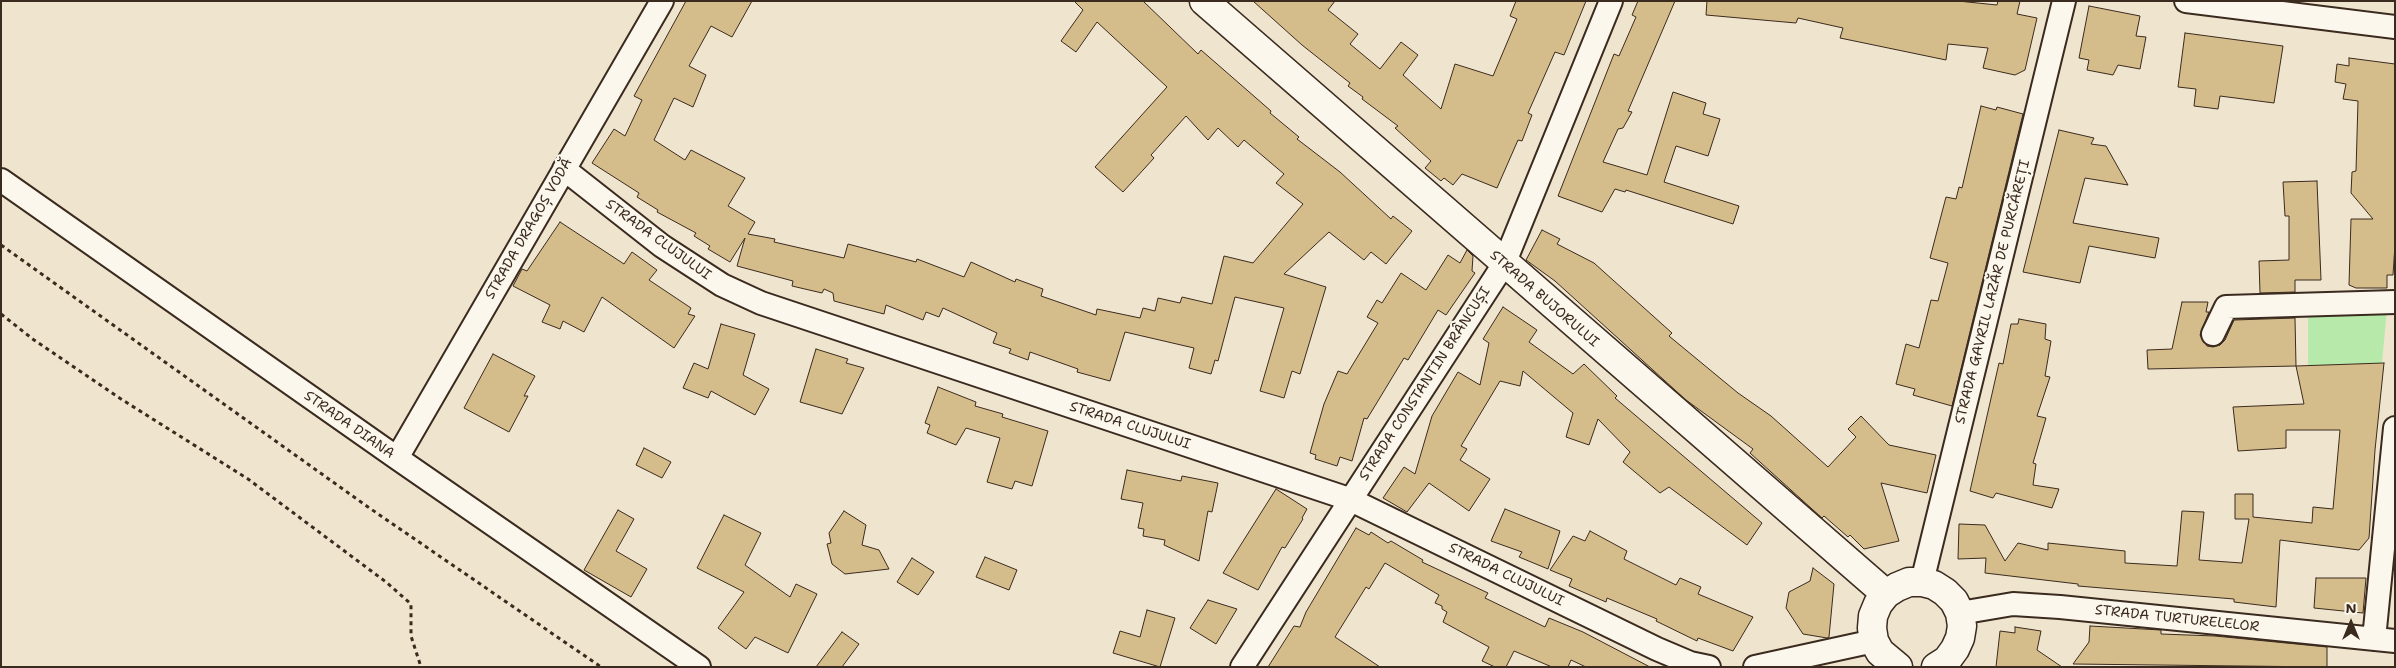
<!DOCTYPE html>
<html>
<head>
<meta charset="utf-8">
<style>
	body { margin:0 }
	#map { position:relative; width:2396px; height:668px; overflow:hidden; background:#efe5cf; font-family:"Shantell Sans",sans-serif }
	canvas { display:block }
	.frame { position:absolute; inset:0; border:2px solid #3b2a1e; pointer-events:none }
	.north { position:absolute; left:2326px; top:598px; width:50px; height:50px; -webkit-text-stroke:4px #fbf7ec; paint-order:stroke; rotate:0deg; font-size:14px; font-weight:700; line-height:20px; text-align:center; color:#3b2a1e }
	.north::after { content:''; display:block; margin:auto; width:18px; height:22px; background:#3b2a1e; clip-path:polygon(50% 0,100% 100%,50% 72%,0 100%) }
</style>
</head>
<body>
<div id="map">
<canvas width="2396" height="668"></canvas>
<div class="frame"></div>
<div class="north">N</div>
</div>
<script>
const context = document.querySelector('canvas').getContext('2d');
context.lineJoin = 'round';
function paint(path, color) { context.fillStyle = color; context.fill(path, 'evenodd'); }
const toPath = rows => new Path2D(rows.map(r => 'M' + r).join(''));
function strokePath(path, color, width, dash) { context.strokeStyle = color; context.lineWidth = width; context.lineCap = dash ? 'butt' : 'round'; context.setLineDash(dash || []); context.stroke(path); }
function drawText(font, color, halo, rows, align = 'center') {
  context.font = font + ' "Shantell Sans",sans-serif'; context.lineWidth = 4.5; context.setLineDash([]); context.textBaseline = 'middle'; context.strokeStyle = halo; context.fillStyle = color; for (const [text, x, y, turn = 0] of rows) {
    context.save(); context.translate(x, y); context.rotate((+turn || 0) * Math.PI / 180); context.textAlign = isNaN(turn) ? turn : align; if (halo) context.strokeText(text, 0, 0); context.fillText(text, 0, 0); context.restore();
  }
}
paint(toPath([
	[2387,309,2382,363,2308,366,2308,310]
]), '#b6e9aa');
const building = toPath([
	[686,1,752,1,732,37,711,26,689,66,706,75,693,107,674,98,654,140,685,160,691,150,745,178,728,206,755,222,748,234,775,239,774,242,844,258,848,244,916,262,917,259,964,277,971,262,1015,282,1016,279,1043,289,1041,296,1096,315,1097,309,1140,318,1143,308,1155,311,1158,298,1180,303,1182,297,1212,304,1224,256,1253,263,1303,204,1276,183,1284,174,1244,140,1238,147,1218,128,1208,140,1186,116,1151,155,1154,158,1123,192,1095,167,1167,87,1097,22,1076,52,1061,41,1083,10,1074,1,1143,1,1198,54,1201,50,1271,111,1270,113,1299,137,1297,139,1340,172,1391,219,1393,216,1412,231,1386,264,1371,252,1364,260,1329,232,1284,274,1326,287,1300,374,1292,371,1284,398,1260,391,1284,308,1235,297,1218,361,1215,360,1211,374,1189,368,1194,348,1125,332,1110,381,1077,372,1078,369,1030,352,1028,360,1009,353,1011,349,993,343,997,333,943,308,939,317,926,312,923,320,886,305,884,314,834,301,833,293,824,289,822,293,792,286,793,281,737,266,745,238,730,262,708,249,710,246,694,236,696,233,657,212,658,210,637,197,639,193,592,163,614,129,625,136,642,100,634,96,686,1],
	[1253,1,1335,1,1328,10,1358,34,1350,44,1380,69,1401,42,1418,55,1403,75,1441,109,1455,64,1493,76,1517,19,1510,16,1516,1,1586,1,1564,55,1555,52,1528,113,1532,115,1522,141,1518,140,1497,188,1462,174,1453,185,1444,178,1441,181,1425,168,1431,161,1395,128,1398,126,1362,99,1363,97,1348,86,1350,83,1302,45,1253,1],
	[1638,1,1675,1,1628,111,1632,112,1623,128,1618,129,1603,162,1647,175,1673,92,1706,103,1703,114,1720,119,1708,156,1676,146,1664,182,1739,206,1733,224,1626,190,1625,192,1615,189,1602,212,1558,196,1614,54,1619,56,1636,17,1632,15,1638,1],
	[1707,1,1958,1,1997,5,1998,1,2020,1,2017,14,2037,18,2025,70,2015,75,1983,68,1988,48,1948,44,1946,60,1840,38,1843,28,1798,18,1796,23,1706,15,1707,1],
	[2089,6,2140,16,2136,36,2146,37,2140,69,2118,65,2113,75,2087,70,2089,60,2079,58,2089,6],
	[2185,33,2283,46,2274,103,2220,96,2218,109,2194,106,2196,89,2178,87,2185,33],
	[2349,58,2395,64,2395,245,2393,275,2387,275,2387,288,2356,288,2349,285,2351,219,2373,219,2351,193,2352,172,2356,171,2358,101,2343,99,2346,84,2335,82,2337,64,2349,66,2349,58],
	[1981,106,1996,110,1997,107,2023,114,1952,406,1913,395,1915,389,1896,384,1906,344,1919,348,1931,300,1938,301,1948,263,1930,258,1946,197,1956,199,1959,187,1962,188,1981,106],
	[2059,130,2094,138,2091,144,2106,146,2128,185,2085,178,2073,223,2159,238,2155,258,2089,246,2080,283,2023,272,2059,130],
	[2317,181,2321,280,2295,280,2295,292,2260,293,2259,261,2289,260,2289,216,2285,216,2283,182,2317,181],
	[560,222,624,264,632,252,657,270,649,280,691,308,688,314,695,316,674,348,602,297,584,332,563,321,560,329,542,322,550,305,513,286,522,269,527,271,560,222],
	[1542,230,1560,239,1557,244,1594,263,1672,333,1669,336,1738,393,1771,416,1828,467,1856,437,1848,429,1861,416,1889,445,1936,455,1927,493,1881,483,1899,541,1864,549,1850,535,1848,537,1824,516,1822,518,1750,453,1753,449,1686,400,1555,281,1526,260,1542,230],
	[1467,250,1473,256,1472,271,1475,273,1446,315,1438,310,1408,360,1404,358,1367,419,1364,418,1352,461,1340,457,1337,466,1315,459,1316,455,1310,453,1324,404,1338,371,1347,374,1378,323,1367,317,1377,300,1382,303,1401,273,1426,290,1448,255,1460,263,1467,250],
	[2182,302,2208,302,2206,312,2209,312,2200,335,2207,346,2213,347,2220,345,2225,340,2234,320,2295,318,2296,366,2148,369,2147,350,2172,349,2182,302],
	[1503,307,1537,330,1529,342,1573,374,1584,364,1617,396,1615,398,1762,523,1747,545,1669,487,1660,493,1623,462,1630,452,1598,419,1589,445,1566,437,1573,413,1523,371,1520,386,1500,381,1461,446,1467,449,1460,460,1490,479,1469,511,1429,483,1407,512,1383,498,1404,467,1415,474,1432,416,1458,372,1480,385,1489,343,1483,339,1503,307],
	[2019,319,2046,324,2045,339,2051,341,2045,376,2050,377,2037,416,2046,418,2033,463,2036,464,2033,485,2059,489,2052,508,1996,493,1993,498,1970,491,1999,363,2003,364,2011,324,2018,324,2019,319],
	[721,324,755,334,743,375,769,389,755,415,711,391,708,398,683,388,694,363,708,369,721,324],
	[816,349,848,359,846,363,864,368,842,414,800,402,816,349],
	[493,354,535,376,524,396,528,396,509,432,464,408,493,354],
	[2384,363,2375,450,2369,538,2359,550,2280,540,2276,607,2234,602,2234,599,2078,586,2078,584,1985,573,1986,558,1958,559,1959,524,1985,525,2005,561,2018,543,2048,550,2048,543,2125,551,2125,563,2177,566,2182,511,2204,512,2199,560,2242,563,2249,519,2235,519,2235,494,2253,494,2253,517,2312,523,2313,507,2333,509,2340,430,2286,430,2286,448,2238,451,2233,407,2304,404,2296,366,2384,363],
	[938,387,976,402,975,406,1003,414,1002,417,1048,431,1032,486,1015,481,1012,489,987,482,1000,438,966,428,956,445,927,433,930,425,925,423,938,387],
	[644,448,671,462,662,478,636,465,644,448],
	[1127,470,1181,481,1182,476,1218,483,1212,512,1208,511,1199,561,1164,545,1165,540,1143,536,1144,529,1138,528,1143,503,1121,499,1127,470],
	[1276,489,1307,509,1302,518,1303,519,1285,548,1282,547,1258,590,1223,573,1276,489],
	[1505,509,1560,531,1548,569,1519,557,1522,552,1491,541,1505,509],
	[618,510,634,519,616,551,647,569,631,597,584,570,618,510],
	[844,511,866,525,862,545,879,550,889,569,845,574,832,564,827,544,831,543,829,533,844,511],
	[724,515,761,533,745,565,790,597,796,584,817,594,788,653,755,637,746,649,718,628,744,592,697,568,724,515],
	[1356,528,1369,535,1371,532,1388,543,1391,541,1423,560,1422,562,1488,593,1485,598,1545,627,1549,618,1583,632,1650,667,1586,667,1571,660,1568,667,1552,667,1514,651,1506,667,1495,667,1482,661,1489,647,1443,622,1447,612,1442,609,1442,606,1435,603,1439,595,1385,563,1369,589,1366,587,1335,637,1380,667,1268,667,1294,626,1300,627,1306,612,1356,528],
	[1590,531,1627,551,1624,559,1676,585,1680,578,1701,587,1698,594,1753,617,1733,651,1698,638,1697,641,1656,621,1657,619,1607,598,1606,602,1569,586,1572,579,1550,570,1573,536,1585,541,1590,531],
	[985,557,1017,570,1009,590,976,577,985,557],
	[912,558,934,572,918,595,897,582,912,558],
	[1813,568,1834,584,1829,637,1827,638,1803,634,1786,608,1789,592,1810,581,1813,568],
	[2316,578,2366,578,2363,613,2314,608,2316,578],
	[1208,600,1237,609,1216,644,1190,628,1208,600],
	[1147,610,1175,618,1160,667,1113,653,1120,631,1140,637,1147,610],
	[2090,626,2161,630,2161,634,2215,636,2327,647,2327,667,2073,664,2089,642,2090,626],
	[2015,627,2041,631,2037,650,2062,667,1996,667,2000,631,2015,633,2015,627],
	[842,632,859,644,842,667,816,667,842,632]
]);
paint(building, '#d4bc8b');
strokePath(building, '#3b2a1e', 1);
const minor = toPath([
	[2186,1,2395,27],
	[564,169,662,246,722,285,761,303,1349,499,1657,649,1690,663,1709,667],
	[1,180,397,458,699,667],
	[2213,334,2226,307,2395,302],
	[397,458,662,1],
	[1922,582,2064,1],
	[1960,613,2013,604,2060,607,2395,641],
	[2374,639,2395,428],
	[1242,667,1504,264,1611,1],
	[1755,667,1874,641]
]);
const tertiary = toPath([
	[1204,1,1886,594],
	[1898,667,1880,652,1874,641,1872,628,1873,616,1878,604,1886,594,1897,587,1909,582,1922,582,1934,585,1945,592,1954,601,1960,613,1962,626,1960,638,1955,649,1947,660,1936,667]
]);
strokePath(minor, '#3b2a1e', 26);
strokePath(tertiary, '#3b2a1e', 31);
strokePath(toPath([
	[1,245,368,507,601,667],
	[1,314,34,340,121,399,248,479,386,582,411,604,411,636,421,667]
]), '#3b2a1e', 3, [4, 4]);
strokePath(minor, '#fbf7ec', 22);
strokePath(tertiary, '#fbf7ec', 28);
drawText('14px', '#3b2a1e', '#fbf7ec', [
	["STRADA DRAGOȘ VODĂ",529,229,-60],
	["STRADA CLUJULUI",658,240,36],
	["STRADA GAVRIL LAZĂR DE PURCĂREȚI",1993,292,-76],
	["STRADA BUJORULUI",1544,299,41],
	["STRADA CONSTANTIN BRÂNCUȘI",1425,384,-57],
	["STRADA DIANA",349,425,35],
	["STRADA CLUJULUI",1130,426,18],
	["STRADA CLUJULUI",1506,575,26],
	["STRADA TURTURELELOR",2177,619,6]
]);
</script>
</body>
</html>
